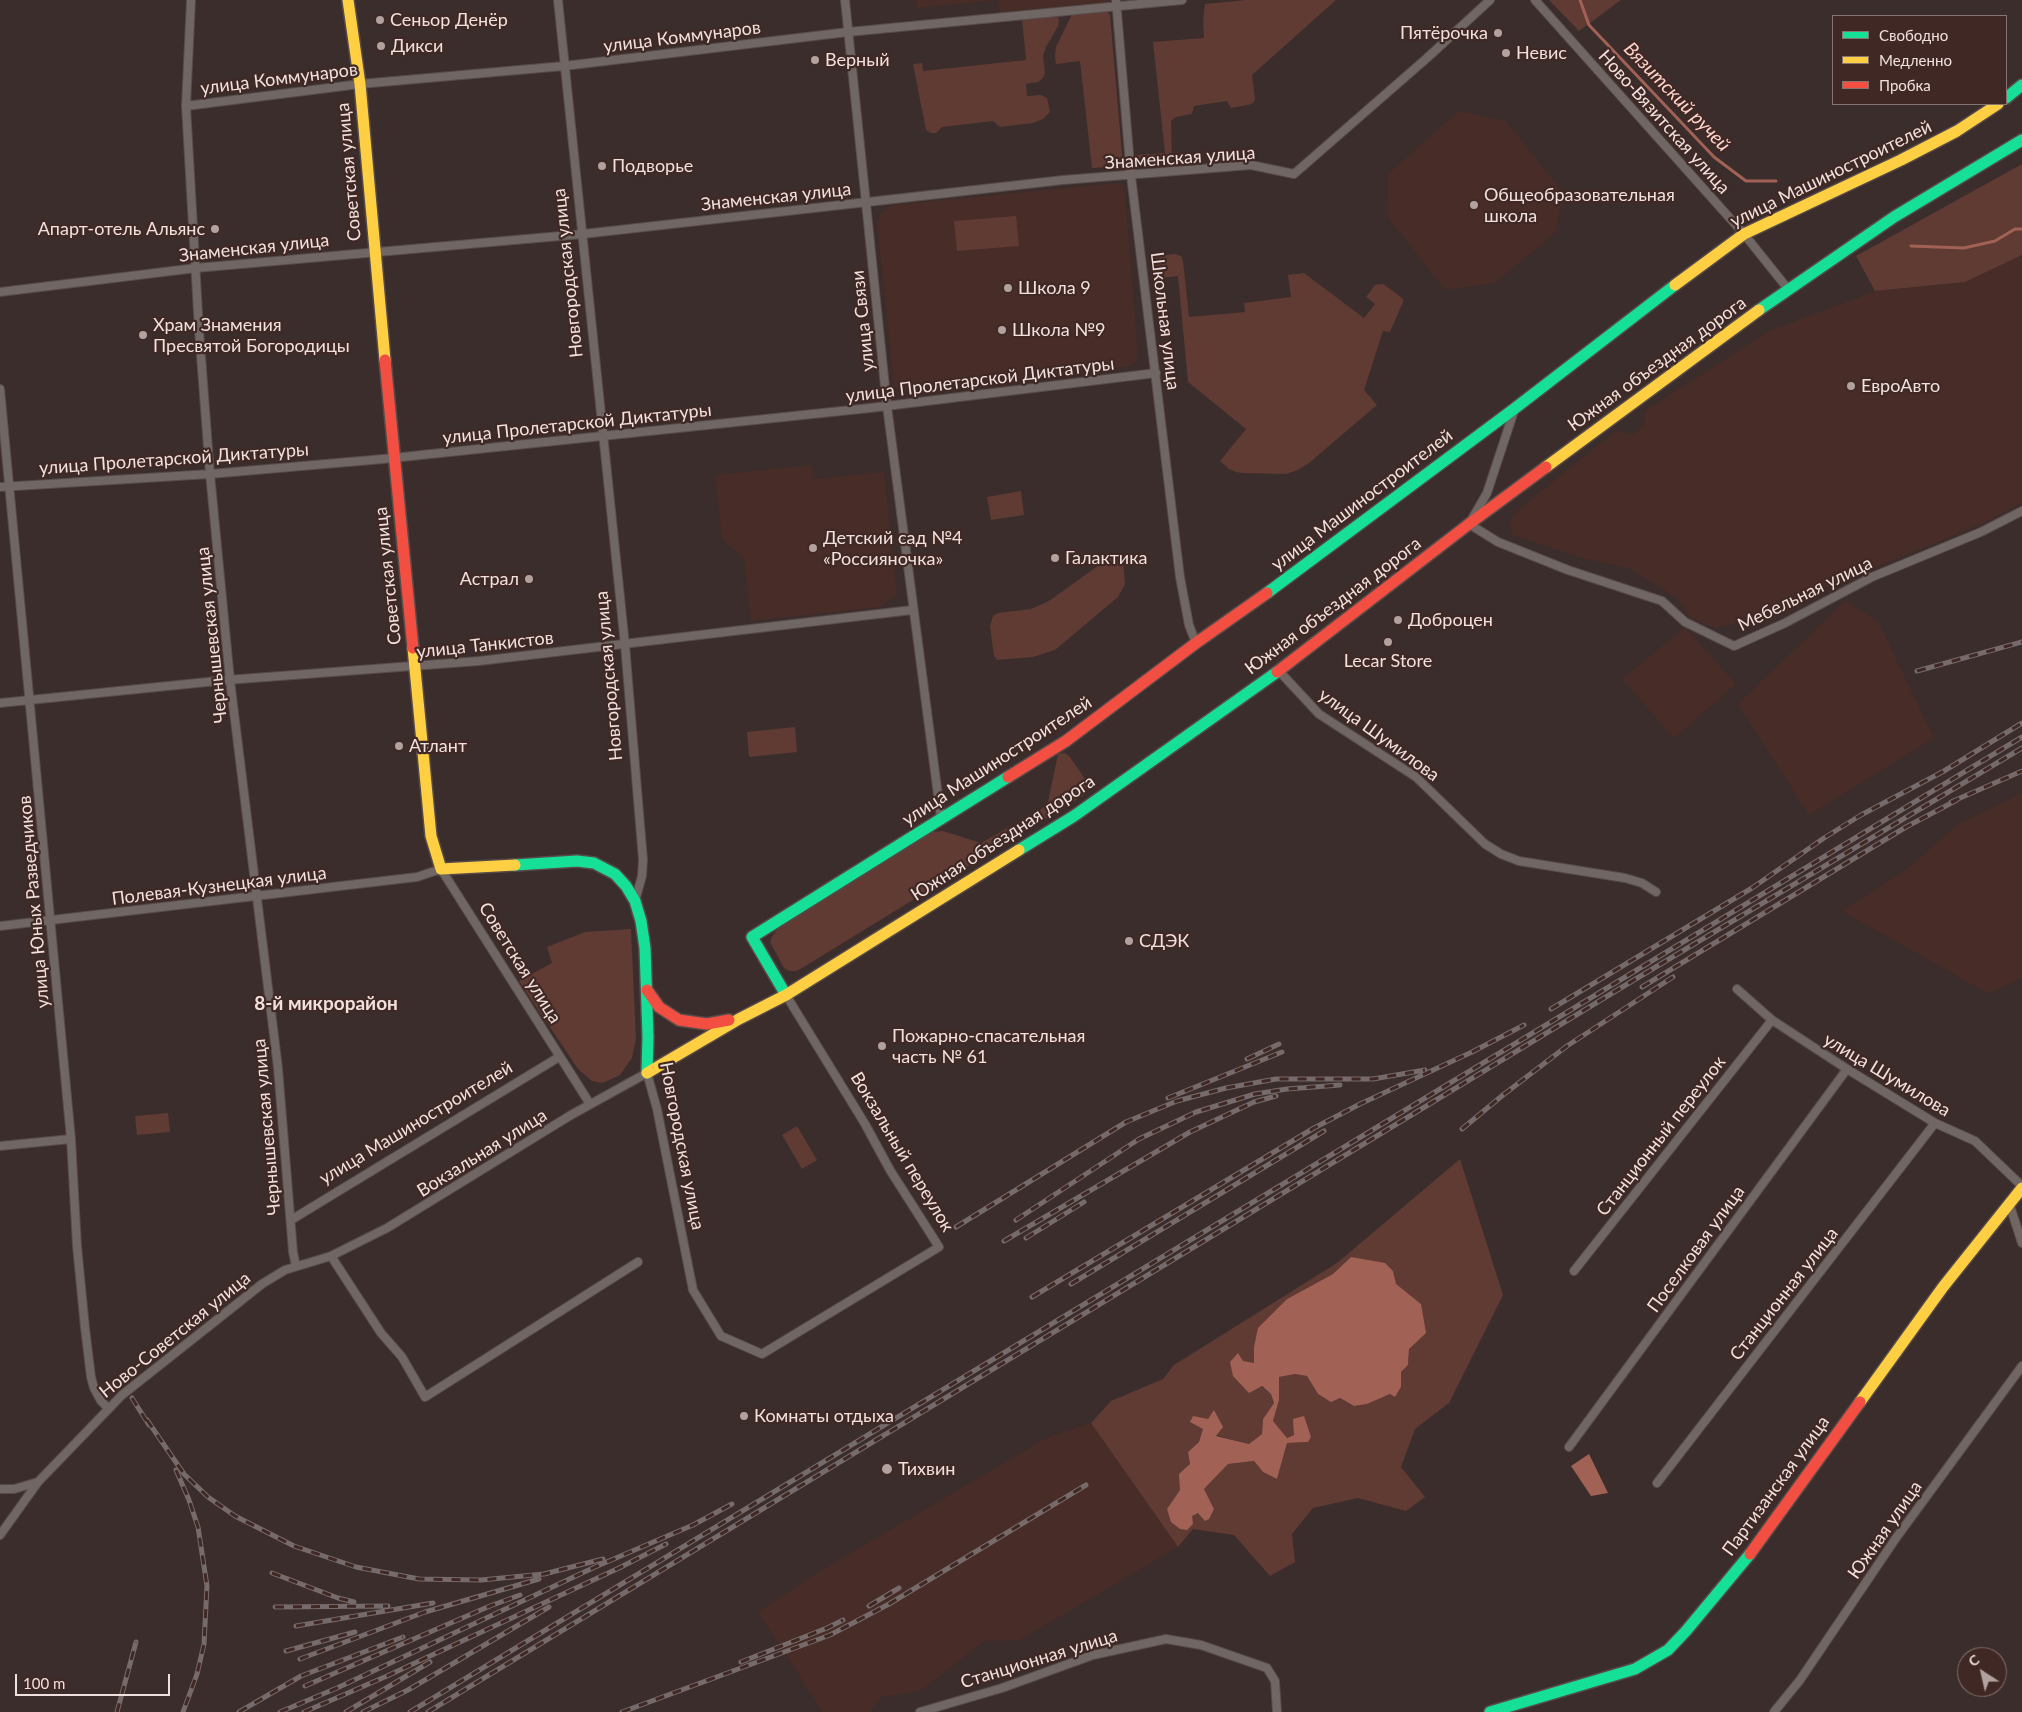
<!DOCTYPE html>
<html>
<head>
<meta charset="utf-8">
<style>
	body { margin:0 }
	#map { position:relative; width:2022px; height:1712px; overflow:hidden; background:#3a2d2b; font-family:Lato,sans-serif }
	canvas { display:block }
	.legend { position:absolute; left:1832px; top:15px; width:175px; height:90px; box-sizing:border-box; background:#402925; border:1px solid #87736f; margin:0; padding:6px 9px; list-style:none; font-size:15px; color:#f1e1de }
	.legend li { display:flex; align-items:center; gap:10px; height:25px }
	.legend b { width:25px; border:1px solid #87736f }
	.north { position:absolute; left:1957px; top:1647px; width:50px; height:50px; box-sizing:border-box; background:#402925; border:1px solid #87736f; border-radius:50%; rotate:325deg; font-size:14px; font-weight:700; line-height:20px; text-align:center; color:#f1e1de }
	.north::after { content:''; display:block; margin:auto; width:18px; height:22px; background:#b1a29f; clip-path:polygon(50% 0,100% 100%,50% 72%,0 100%) }
	.scale { position:absolute; left:15px; top:1674px; width:155px; height:22px; box-sizing:border-box; border:2px solid #f1e1de; border-top:0; padding-left:6px; font-size:15px; line-height:18px; white-space:nowrap; color:#f1e1de; -webkit-text-stroke:4px #402925; paint-order:stroke }
</style>
</head>
<body>
<div id="map">
<canvas width="2022" height="1712"></canvas>
<ul class="legend">
<li><b style="height:6px;background:#16e098"></b>Свободно</li>
<li><b style="height:6px;background:#ffcf43"></b>Медленно</li>
<li><b style="height:6px;background:#f24e42"></b>Пробка</li>
</ul>
<div class="north">С</div>
<div class="scale">100 m</div>
</div>
<script>
const context = document.querySelector('canvas').getContext('2d');
context.lineJoin = 'round';
function paint(path, color) { context.fillStyle = color; context.fill(path, 'evenodd'); }
const toPath = rows => new Path2D(rows.map(r => 'M' + r).join(''));
function strokePath(path, color, width, dash) { context.strokeStyle = color; context.lineWidth = width; context.lineCap = dash ? 'butt' : 'round'; context.setLineDash(dash || []); context.stroke(path); }
function drawText(font, color, halo, rows, align = 'center') {
  context.font = font + ' Lato,sans-serif'; context.lineWidth = 4.5; context.setLineDash([]); context.textBaseline = 'middle'; context.strokeStyle = halo; context.fillStyle = color; for (const [text, x, y, turn = 0] of rows) {
    context.save(); context.translate(x, y); context.rotate((+turn || 0) * Math.PI / 180); context.textAlign = isNaN(turn) ? turn : align; if (halo) context.strokeText(text, 0, 0); context.fillText(text, 0, 0); context.restore();
  }
}
paint(toPath([
	[916,0,1108,0,1109,2,1000,12,998,0,917,8],
	[1459,111,1506,121,1563,193,1556,232,1495,283,1445,290,1387,216,1388,174],
	[1116,183,1123,186,1125,193,1138,353,1135,363,1127,367,904,391,897,389,894,384,877,224,881,213,893,205],
	[2022,255,2022,503,1984,523,1829,586,1787,613,1714,628,1691,618,1676,597,1628,568,1582,558,1513,535,1509,524,1517,511,1617,430,1633,435,1644,425,1645,411,1769,331,1875,291,1965,282],
	[812,465,813,479,884,472,897,595,880,607,751,621,744,558,722,539,715,475],
	[1845,601,1878,621,1934,738,1809,815,1738,704],
	[1685,627,1736,684,1674,738,1622,679],
	[2022,793,2022,978,1989,994,1842,911,1906,870,1958,824],
	[1091,1423,1178,1547,1020,1640,984,1641,920,1691,881,1697,870,1712,823,1712,758,1612,817,1573,1048,1437]
]), '#482c28');
paint(toPath([
	[1247,0,1336,0,1252,75,1255,99,1253,103,1248,105,1231,108,1227,101,1194,106,1192,114,1176,117,1171,121,1172,159,1171,163,1166,165,1139,166,1137,155,1165,153,1153,42,1204,38,1203,19,1205,4],
	[1549,0,1621,0,1579,31],
	[1107,11,1110,15,1123,166,1092,168,1080,61,1056,64,1055,56,1056,47,1072,14],
	[1052,15,1056,16,1059,19,1058,26,1046,47,1043,56,1045,73,1043,78,1038,82,1026,84,1027,96,1041,95,1047,98,1050,112,1043,119,1033,123,1000,127,993,121,942,127,936,133,931,133,926,130,913,64,922,63,923,71,1026,60,1022,19],
	[2022,164,2022,255,1965,282,1875,291,1856,256],
	[1016,216,1019,246,957,251,954,221],
	[1175,254,1181,256,1183,261,1189,317,1245,312,1244,303,1291,297,1288,275,1304,273,1364,318,1375,304,1366,297,1375,285,1383,284,1397,294,1403,299,1403,302,1390,332,1383,331,1364,390,1377,405,1309,463,1298,470,1286,474,1243,473,1236,472,1229,469,1220,461,1246,429,1188,382,1178,276,1152,279,1150,261,1155,256],
	[1021,491,1024,515,991,520,987,497],
	[1113,555,1119,555,1123,559,1125,584,1118,597,1055,650,1033,657,997,660,994,656,990,626,993,616,998,613,1031,609,1049,601],
	[795,727,797,752,749,757,747,732],
	[1065,753,1070,757,1087,782,1088,788,1084,795,802,968,796,971,789,971,784,968,770,942,773,935,779,927,931,832,943,831,981,843,1043,808,1048,802,1058,754],
	[631,929,636,1039,632,1058,620,1075,607,1081,602,1083,592,1081,578,1069,519,981,552,963,547,947,585,932],
	[168,1113,170,1132,137,1135,135,1116],
	[797,1126,817,1160,802,1169,782,1135],
	[1460,1159,1503,1295,1449,1403,1415,1429,1401,1467,1425,1497,1406,1511,1358,1498,1313,1508,1292,1534,1295,1562,1270,1576,1234,1535,1193,1529,1178,1547,1091,1423,1111,1401,1163,1379,1174,1365,1337,1263],
	[1351,1257,1393,1271,1395,1284,1421,1304,1409,1349,1408,1365,1401,1372,1401,1387,1395,1397,1390,1394,1367,1404,1354,1406,1339,1398,1318,1394,1307,1376,1295,1374,1279,1377,1279,1400,1273,1421,1286,1438,1294,1435,1308,1442,1287,1443,1277,1479,1263,1472,1254,1461,1228,1464,1204,1489,1214,1509,1192,1515,1167,1509,1180,1490,1190,1464,1188,1452,1199,1442,1208,1419,1214,1411,1215,1435,1249,1444,1262,1434,1263,1419,1274,1403,1271,1394,1230,1362,1254,1363,1254,1347,1259,1328,1287,1299,1333,1274]
]), '#603b34');
paint(toPath([
	[1351,1257,1385,1263,1393,1271,1396,1284,1421,1304,1426,1333,1409,1349,1408,1365,1401,1372,1401,1387,1395,1397,1390,1394,1367,1404,1354,1406,1340,1398,1331,1402,1318,1394,1307,1376,1295,1374,1279,1377,1279,1400,1273,1421,1287,1438,1294,1435,1293,1419,1304,1416,1311,1437,1308,1442,1287,1443,1277,1479,1263,1472,1254,1461,1228,1464,1204,1489,1214,1509,1209,1519,1205,1521,1198,1513,1192,1516,1193,1524,1187,1530,1180,1529,1171,1522,1167,1509,1180,1490,1179,1474,1190,1464,1188,1452,1199,1442,1203,1429,1190,1422,1193,1416,1208,1419,1214,1410,1223,1427,1216,1436,1249,1444,1262,1434,1263,1419,1274,1403,1271,1394,1262,1386,1249,1393,1233,1376,1230,1362,1238,1353,1243,1361,1254,1363,1254,1347,1258,1328,1287,1299,1333,1274],
	[1589,1454,1608,1493,1591,1496,1571,1466]
]), '#a26155');
strokePath(toPath([
	[1580,0,1589,25,1714,157,1746,181,1776,181],
	[1911,246,1964,248,1995,241,2015,229,2022,229]
]), '#a26155', 3);
const street = toPath([
	[191,0,186,106,199,330,210,474,230,680,278,1068,293,1252,296,1266],
	[558,0,625,645,643,860,642,876,635,901],
	[845,0,887,406,941,818],
	[1116,0,1131,176,1180,577,1189,625,1196,643],
	[1535,0,1744,234,1788,289],
	[186,106,360,84,564,66,848,32,1182,0],
	[0,292,196,268,583,234,1063,180,1251,165,1294,174,1427,58,1490,0],
	[0,389,71,1139,77,1246,85,1328,91,1377,94,1388,101,1401,108,1408],
	[1514,411,1487,493,1469,524,1498,542,1568,570,1662,601,1685,622,1734,646,1785,623,1872,577,1981,532,2022,511],
	[0,487,210,474,383,459,870,408,1156,373],
	[1279,671,1319,714,1416,777,1485,844,1501,854,1519,861,1625,878,1642,883,1656,892],
	[0,703,227,680,479,661,912,610],
	[0,926,417,877,441,869,590,1104],
	[1737,989,1772,1020,1847,1069,1935,1123,1975,1141,2022,1186],
	[0,1146,71,1139],
	[2009,1203,2022,1243],
	[291,1220,559,1057],
	[331,1256,381,1333,402,1357,425,1397,638,1262],
	[1574,1271,1772,1020],
	[1569,1447,1847,1069],
	[1657,1483,1935,1123],
	[0,1489,14,1489,38,1482],
	[0,1535,38,1482,122,1395,262,1284,285,1270,331,1256,387,1228,571,1115,647,1073,657,1109,693,1290,721,1336,762,1354,939,1247,890,1170,865,1124,786,995],
	[920,1712,1002,1688,1093,1655,1166,1639,1201,1645,1267,1668,1275,1681,1277,1712],
	[1774,1712,1800,1680,1896,1538,2022,1366]
]);
const fast = toPath([
	[2006,98,2022,85],
	[1759,310,1894,217,2022,140],
	[1267,593,1514,409,1675,285],
	[1019,850,1074,816,1277,672],
	[515,865,577,861,594,863,615,874,626,886,635,901,641,921,645,948,648,1037,647,1073],
	[786,995,752,937,1008,777],
	[1490,1712,1635,1669,1668,1650,1686,1631,1750,1554]
]);
const slow = toPath([
	[348,0,360,84,385,360],
	[1675,285,1744,234,1901,160,1957,131,1998,104],
	[1546,467,1759,310],
	[413,648,431,836,441,869,515,865],
	[647,1073,739,1019,786,995,1019,850],
	[1860,1402,1943,1287,2022,1188]
]);
const jam = toPath([
	[385,360,413,648],
	[1277,672,1469,524,1546,467],
	[1008,777,1066,741,1196,643,1267,593],
	[647,990,659,1007,679,1020,707,1024,729,1020],
	[1750,1554,1860,1402]
]);
strokePath(street, '#574b49', 10);
strokePath(fast, '#574b49', 14);
strokePath(slow, '#574b49', 14);
strokePath(jam, '#574b49', 14);
strokePath(street, '#706664', 8);
strokePath(fast, '#16e098', 11);
strokePath(slow, '#ffcf43', 11);
strokePath(jam, '#f24e42', 11);
const rail = toPath([
	[1917,671,2022,642],
	[1951,802,2022,771],
	[1642,987,1906,827,1957,800],
	[1551,1009,1752,888,1824,838,1861,815,1944,771,2022,723],
	[1247,1059,1279,1044],
	[1168,1098,1282,1052],
	[1462,1129,1503,1095,1567,1046,1673,977],
	[1016,1220,1139,1139,1196,1112,1255,1094,1287,1089,1340,1085],
	[956,1227,1126,1122,1177,1101,1226,1088,1276,1079,1373,1079,1425,1070],
	[1026,1238,1084,1202],
	[1004,1241,1190,1132,1254,1102,1276,1096],
	[1071,1284,1324,1131],
	[1032,1297,1314,1128,1360,1104,1472,1052,1524,1025],
	[132,1398,149,1425],
	[147,1420,184,1474,208,1497,235,1516,294,1546,356,1567,419,1579,481,1580,544,1574,603,1559],
	[176,1470,189,1500,198,1527,207,1586,204,1644,197,1674,183,1712],
	[272,1573,338,1598,354,1602],
	[869,1606,899,1588],
	[275,1607,388,1606],
	[296,1626,433,1603],
	[286,1651,355,1632],
	[300,1659,425,1612,539,1579],
	[741,1662,827,1628,843,1620],
	[305,1686,490,1606,520,1595],
	[117,1712,136,1642],
	[239,1712,301,1676,403,1637],
	[280,1712,337,1688,595,1567,693,1525,732,1504],
	[304,1712,387,1676,619,1568,666,1544],
	[346,1712,430,1662],
	[363,1712,408,1690,549,1607],
	[410,1712,2022,737],
	[428,1712,1624,986,2022,748],
	[622,1712,830,1635,889,1604,1086,1485]
]);
strokePath(rail, '#766b6a', 5);
strokePath(rail, '#402925', 3, [9]);
for (const [x, y, r, color] of [
	[380,20,5,"#b1a29f"],
	[1498,33,5,"#b1a29f"],
	[381,46,5,"#b1a29f"],
	[1506,53,5,"#b1a29f"],
	[815,60,5,"#b1a29f"],
	[602,166,5,"#b1a29f"],
	[1474,205,5,"#b1a29f"],
	[215,229,5,"#b1a29f"],
	[1008,288,5,"#b1a29f"],
	[1002,330,5,"#b1a29f"],
	[143,335,5,"#b1a29f"],
	[1851,386,5,"#b1a29f"],
	[813,548,5,"#b1a29f"],
	[1055,558,5,"#b1a29f"],
	[529,579,5,"#b1a29f"],
	[1398,620,5,"#b1a29f"],
	[1388,642,5,"#b1a29f"],
	[399,746,5,"#b1a29f"],
	[1129,941,5,"#b1a29f"],
	[882,1046,5,"#b1a29f"],
	[744,1416,5,"#b1a29f"],
	[887,1469,6,"#b1a29f"]
]) { const dot = new Path2D(); dot.arc(x, y, r, 0, 2 * Math.PI); context.fillStyle = color; context.fill(dot); strokePath(dot, '#402925', 2); }
drawText('18px', '#f1e1de', '#402925', [
	["Сеньор Денёр",390,20],
	["Пятёрочка",1488,33,"right"],
	["Дикси",391,46],
	["Невис",1516,53],
	["Верный",825,60],
	["Подворье",612,166],
	["Общеобразовательная",1484,195],
	["школа",1484,216],
	["Апарт-отель Альянс",205,229,"right"],
	["Школа 9",1018,288],
	["Храм Знамения",153,325],
	["Пресвятой Богородицы",153,346],
	["Школа №9",1012,330],
	["ЕвроАвто",1861,386],
	["Детский сад №4",823,538],
	["«Россияночка»",823,559],
	["Галактика",1065,558],
	["Астрал",519,579,"right"],
	["Доброцен",1408,620],
	["Lecar Store",1388,661,"center"],
	["Атлант",409,746],
	["СДЭК",1139,941],
	["Пожарно-спасательная",892,1036],
	["часть № 61",892,1057],
	["Комнаты отдыха",754,1416],
	["Тихвин",898,1469]
], 'left');
drawText('18px', '#f1e1de', '#402925', [
	["улица Коммунаров",682,37,-7],
	["улица Коммунаров",279,79,-7],
	["Ново-Вязитская улица",1664,122,48],
	["Знаменская улица",1180,158,-4],
	["Советская улица",349,172,-95],
	["улица Машиностроителей",1831,174,-26],
	["Знаменская улица",776,197,-6],
	["Знаменская улица",254,248,-6],
	["Новгородская улица",568,273,-96],
	["улица Связи",863,321,-96],
	["Школьная улица",1165,321,83],
	["Южная объездная дорога",1657,364,-36],
	["улица Пролетарской Диктатуры",980,380,-7],
	["улица Пролетарской Диктатуры",577,424,-6],
	["улица Пролетарской Диктатуры",174,459,-4],
	["улица Машиностроителей",1362,500,-37],
	["Советская улица",388,576,-96],
	["Мебельная улица",1805,594,-26],
	["Южная объездная дорога",1333,606,-37],
	["Чернышевская улица",212,635,-96],
	["улица Танкистов",485,645,-6],
	["Новгородская улица",609,676,-95],
	["улица Шумилова",1379,735,36],
	["улица Машиностроителей",997,761,-33],
	["Южная объездная дорога",1003,838,-33],
	["Полевая-Кузнецкая улица",219,886,-7],
	["улица Юных Разведчиков",34,902,-95],
	["Советская улица",520,963,58],
	["улица Шумилова",1887,1075,31],
	["улица Машиностроителей",416,1123,-31],
	["Чернышевская улица",267,1127,-95],
	["Станционный переулок",1661,1136,-52],
	["Новгородская улица",682,1146,79],
	["Вокзальный переулок",902,1152,59],
	["Вокзальная улица",482,1153,-32],
	["Поселковая улица",1696,1249,-54],
	["Станционная улица",1784,1294,-52],
	["Ново-Советская улица",175,1335,-39],
	["Партизанская улица",1776,1486,-54],
	["Южная улица",1885,1530,-55],
	["Станционная улица",1039,1659,-17]
]);
drawText('italic 19px', '#fed4cb', '#402925', [
	["Вязитский ручей",1677,97,46]
]);
drawText('bold 19px', '#f1e1de', '#402925', [
	["8-й микрорайон",326,1004]
]);
</script>
</body>
</html>
